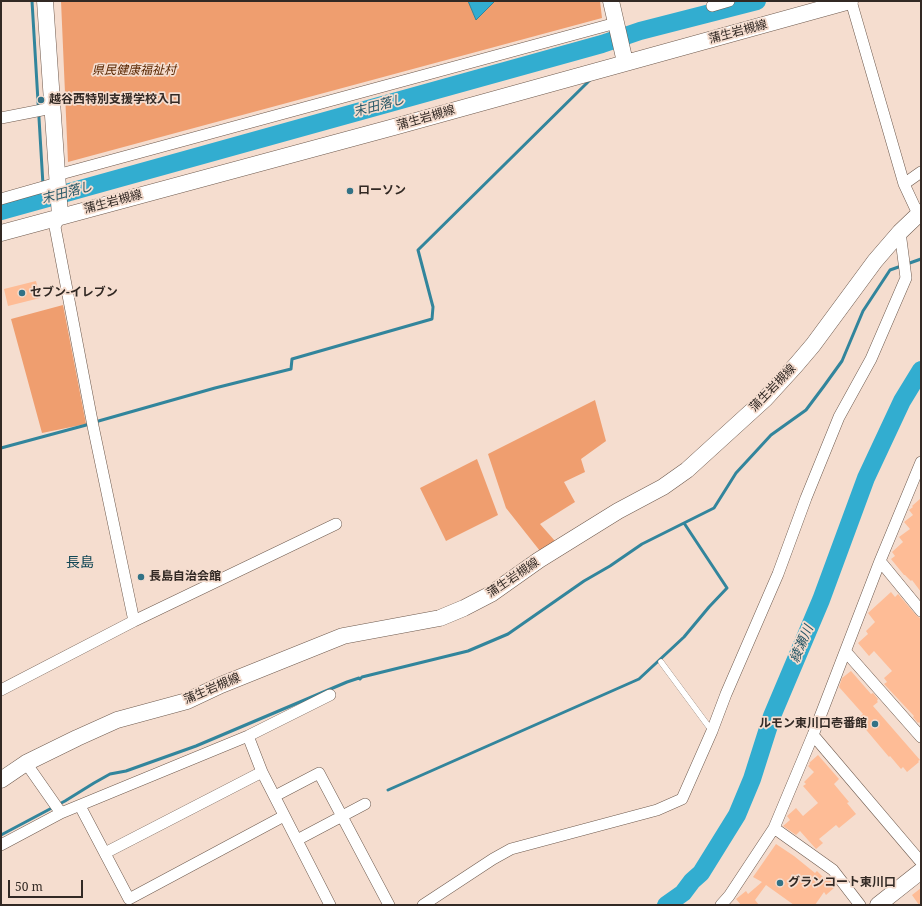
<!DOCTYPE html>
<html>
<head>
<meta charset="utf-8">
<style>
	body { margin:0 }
	#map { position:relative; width:922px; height:906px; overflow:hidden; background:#f5ddcf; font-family:"Noto Serif",serif }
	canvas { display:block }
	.frame { position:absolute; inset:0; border:2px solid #322924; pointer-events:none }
	.scale { position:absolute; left:8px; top:880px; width:75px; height:18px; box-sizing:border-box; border:2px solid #322924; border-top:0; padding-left:5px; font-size:12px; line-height:14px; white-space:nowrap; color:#322924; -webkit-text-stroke:3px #f5ddcf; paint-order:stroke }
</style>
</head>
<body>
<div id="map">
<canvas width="922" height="906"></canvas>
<div class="frame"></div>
<div class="scale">50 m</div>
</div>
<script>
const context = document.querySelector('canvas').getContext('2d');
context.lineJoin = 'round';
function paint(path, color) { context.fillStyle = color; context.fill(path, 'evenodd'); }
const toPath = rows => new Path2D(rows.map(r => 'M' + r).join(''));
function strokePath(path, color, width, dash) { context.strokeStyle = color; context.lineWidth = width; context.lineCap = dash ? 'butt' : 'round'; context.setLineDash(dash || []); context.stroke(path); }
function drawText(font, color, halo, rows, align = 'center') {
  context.font = font + ' "Noto Serif","Noto Sans JP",serif'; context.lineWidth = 3.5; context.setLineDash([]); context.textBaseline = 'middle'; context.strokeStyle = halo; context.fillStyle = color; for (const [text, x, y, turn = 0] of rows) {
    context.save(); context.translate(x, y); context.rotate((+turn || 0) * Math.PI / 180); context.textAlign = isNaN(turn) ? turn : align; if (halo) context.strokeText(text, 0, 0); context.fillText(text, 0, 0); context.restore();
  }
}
paint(toPath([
	[61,1,600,1,602,18,68,162],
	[63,305,86,424,42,433,11,319],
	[595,400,606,441,581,459,585,472,564,482,575,502,540,524,555,541,540,551,506,508,488,454],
	[477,459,498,515,446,541,420,488]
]), '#ef9e6f');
const water = toPath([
	[468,1,495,1,476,20,468,1]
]);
paint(water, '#32add0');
strokePath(water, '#32859c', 1);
strokePath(toPath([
	[32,1,43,185],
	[626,45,640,31],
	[42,200,43,190],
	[95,422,215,388,291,369,292,359,432,319,433,307,418,250,590,80],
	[1,448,90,424],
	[388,790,639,679,684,637,709,607,727,588,684,523],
	[1,835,65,801,94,783,110,774,126,771,196,746,347,682,359,678,360,679,362,677,468,651,508,634,584,581,610,566,642,544,714,508,736,473,771,435,806,410,824,386,842,361,863,311,890,270,921,259]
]), '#32859c', 3);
strokePath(toPath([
	[1,211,602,44,640,31,757,1],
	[666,905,683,893,692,881,701,873,737,815,752,779,772,716,821,600,866,478,902,401,921,370]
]), '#32add0', 18);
paint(toPath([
	[36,281,40,298,8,306,4,289],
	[921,498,921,592,912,580,911,581,905,575,904,575,891,559,895,556,892,552,903,542,899,537,910,529,904,522,913,515,909,510,913,507,912,506],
	[891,592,895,597,898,594,916,615,921,619,921,724,919,722,918,723,913,717,914,716,884,684,887,682,884,678,892,671,874,651,869,656,858,643,868,634,866,631,875,622,868,613],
	[851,671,871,694,873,693,878,699,877,701,878,702,873,706,920,760,918,761,919,762,907,772,903,767,901,769,890,756,889,757,857,719,863,714,839,687,842,678],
	[818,755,839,779,834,784,849,802,847,803,856,814,839,828,836,825,819,839,823,843,816,849,800,831,796,835,783,826,790,820,787,816,796,808,803,816,818,803,803,786,806,784,804,782,814,772,808,766,810,764,809,763],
	[776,844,794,856,815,873,817,871,824,878,827,876,835,887,826,895,824,892,815,905,794,905,766,885,755,900,759,905,741,905,736,899,746,891,748,894,762,882,753,877],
	[921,888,921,905,919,905,912,895]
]), '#febc96');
const lane = toPath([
	[661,662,712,731]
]);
const street = toPath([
	[851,1,904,184,918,214],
	[712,6,729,1],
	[1,118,52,108],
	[57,175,616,23],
	[904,184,921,172],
	[1,199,57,183],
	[60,216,55,227,93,426,134,621],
	[880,561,921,611],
	[846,652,921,737],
	[1,690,134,621,336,524],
	[813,735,921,862],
	[248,736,262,772,330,905],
	[26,763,61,813,248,736,330,695],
	[275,796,319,773,389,905],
	[80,806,129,899,284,816],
	[774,828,833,870,860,905],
	[297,840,365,804],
	[1,845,61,813],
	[105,853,262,772],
	[423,905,493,859,511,849,657,810,682,799,712,731,726,694,778,574,806,498,839,417,871,359,906,278,900,232],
	[721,905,729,896,774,828,813,735,880,561,921,462]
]);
const secondary = toPath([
	[45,1,60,216],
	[611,1,625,62],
	[1,233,394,127,850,1],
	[1,780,26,763,77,738,117,720,187,701,221,685,343,636,440,618,464,608,491,594,539,560,618,511,663,487,687,470,765,399,796,365,813,345,875,261,900,232,921,212],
	[878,905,921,871]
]);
strokePath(lane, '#6e5a4e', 6);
strokePath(street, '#6e5a4e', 12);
strokePath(secondary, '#6e5a4e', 17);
strokePath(lane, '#fff', 5.5);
strokePath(street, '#fff', 11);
strokePath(secondary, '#fff', 16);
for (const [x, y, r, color] of [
	[41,100,4,"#327286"],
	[350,191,4,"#327286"],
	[22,293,4,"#327286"],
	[141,577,4,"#327286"],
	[875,724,4,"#327286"],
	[780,883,4,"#327286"]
]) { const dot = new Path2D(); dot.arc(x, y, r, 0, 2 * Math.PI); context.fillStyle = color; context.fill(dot); strokePath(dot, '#f5ddcf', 1.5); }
drawText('12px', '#322924', '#f5ddcf', [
	["蒲生岩槻線",738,32,-15],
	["蒲生岩槻線",426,118,-16],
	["蒲生岩槻線",113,202,-15],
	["蒲生岩槻線",773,388,-46],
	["蒲生岩槻線",513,578,-34],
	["蒲生岩槻線",212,689,-23]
]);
drawText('italic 12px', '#5a2702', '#f5ddcf', [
	["県民健康福祉村",134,71]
]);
drawText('bold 12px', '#322924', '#f5ddcf', [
	["越谷西特別支援学校入口",49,100],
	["ローソン",358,191],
	["セブン-イレブン",30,293],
	["長島自治会館",149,577],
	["ルモン東川口壱番館",867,724,"right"],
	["グランコート東川口",788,883]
], 'left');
drawText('italic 13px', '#275766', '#f5ddcf', [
	["末田落し",379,106,-15],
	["末田落し",67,193,-15],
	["綾瀬川",802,644,-67]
]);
drawText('14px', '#104655', '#f5ddcf', [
	["長島",80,563]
]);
</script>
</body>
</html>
